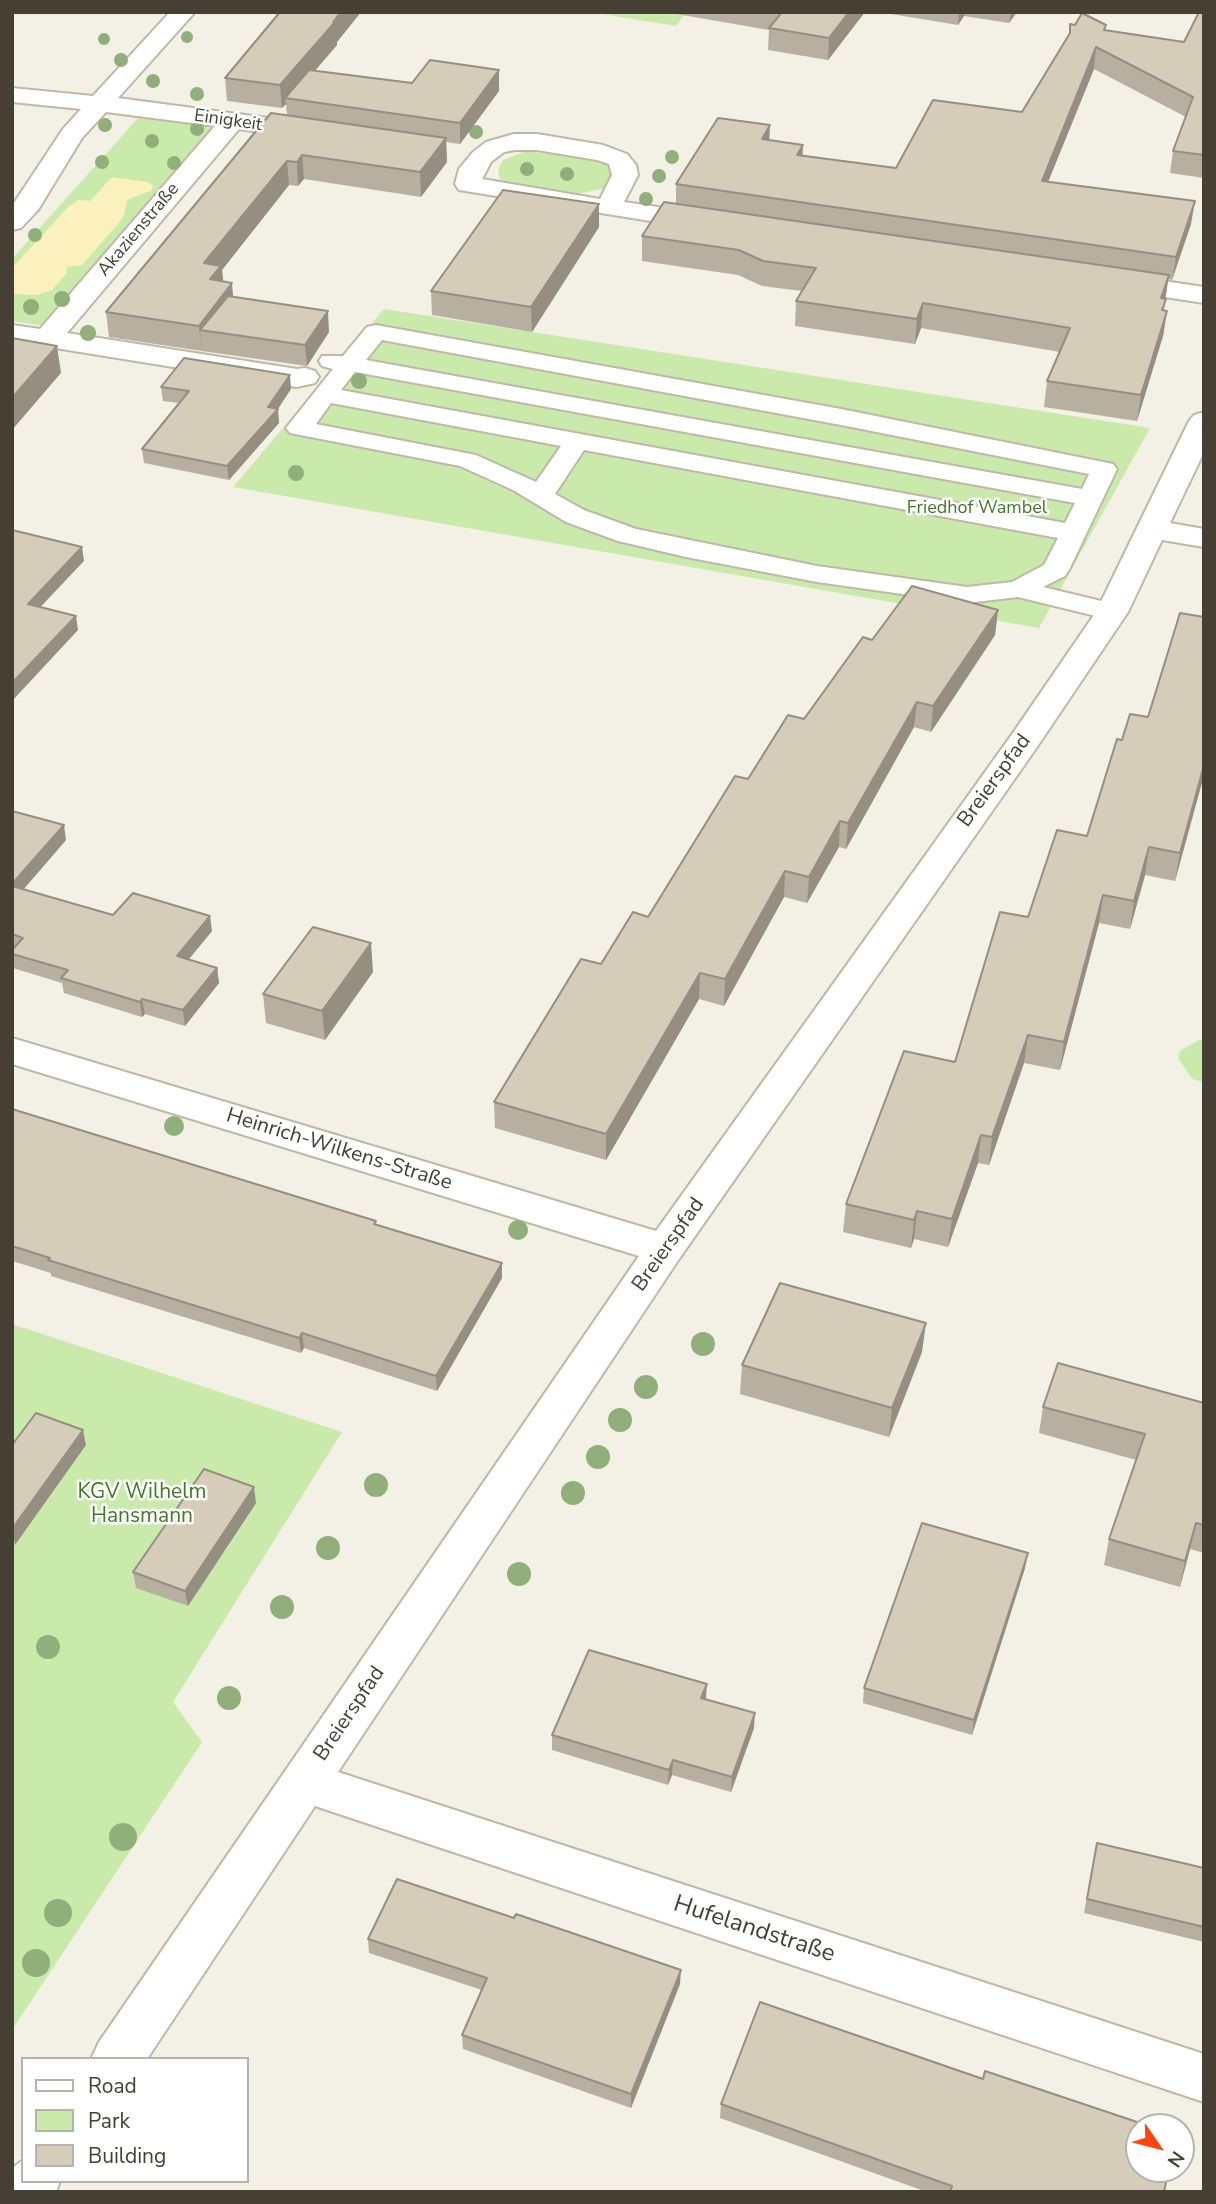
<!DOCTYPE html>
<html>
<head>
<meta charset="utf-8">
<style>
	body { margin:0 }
	#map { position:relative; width:1216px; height:2204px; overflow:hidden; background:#f3f0e5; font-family:"Nunito Sans",sans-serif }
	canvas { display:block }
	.frame { position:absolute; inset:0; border:14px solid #464034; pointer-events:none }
	.legend { position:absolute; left:21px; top:2057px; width:228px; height:126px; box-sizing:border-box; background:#fff; border:2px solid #b5b3ae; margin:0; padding:9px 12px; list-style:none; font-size:21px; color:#464034 }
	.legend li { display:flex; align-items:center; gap:14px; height:35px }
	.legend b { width:35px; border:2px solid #b5b3ae }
	.north { position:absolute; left:1125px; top:2113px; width:70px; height:70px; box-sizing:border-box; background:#fff; border:2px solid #b5b3ae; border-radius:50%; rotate:125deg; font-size:19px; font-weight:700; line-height:28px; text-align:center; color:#464034 }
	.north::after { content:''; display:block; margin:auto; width:24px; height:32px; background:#ff4410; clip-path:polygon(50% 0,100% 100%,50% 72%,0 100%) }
</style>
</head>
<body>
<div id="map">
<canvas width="1216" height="2204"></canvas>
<div class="frame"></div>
<ul class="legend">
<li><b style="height:9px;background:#fff"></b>Road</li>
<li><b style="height:19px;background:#caeaac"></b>Park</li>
<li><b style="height:19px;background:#d5ccba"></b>Building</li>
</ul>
<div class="north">N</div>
</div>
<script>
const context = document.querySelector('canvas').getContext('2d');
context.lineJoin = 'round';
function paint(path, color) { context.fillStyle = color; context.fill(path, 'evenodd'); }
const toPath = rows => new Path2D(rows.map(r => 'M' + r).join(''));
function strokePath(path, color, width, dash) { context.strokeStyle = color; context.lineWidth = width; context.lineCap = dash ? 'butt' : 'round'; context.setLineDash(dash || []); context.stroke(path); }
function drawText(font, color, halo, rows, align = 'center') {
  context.font = font + ' "Nunito Sans",sans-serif'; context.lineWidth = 5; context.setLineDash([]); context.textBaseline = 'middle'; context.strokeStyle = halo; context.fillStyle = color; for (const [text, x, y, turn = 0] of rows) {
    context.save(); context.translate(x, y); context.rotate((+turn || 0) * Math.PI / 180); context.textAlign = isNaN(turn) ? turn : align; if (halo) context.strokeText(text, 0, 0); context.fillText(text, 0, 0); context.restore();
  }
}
paint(toPath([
	[589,12,686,12,676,26],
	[138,118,214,128,45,326,12,321,12,259],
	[526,151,606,161,613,169,611,179,602,189,576,194,513,185,500,179,498,170,503,160],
	[384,309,1150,428,1039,628,233,487],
	[1199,1040,1204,1040,1204,1082,1192,1079,1178,1058,1180,1051],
	[12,1324,342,1432,173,1702,202,1742,12,2030]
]), '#caeaac');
paint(toPath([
	[112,177,148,182,153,186,152,190,127,200,124,216,118,224,82,265,67,267,67,273,52,290,37,295,12,294,12,268,68,207,78,200,90,201]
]), '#faf1bf');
const service = toPath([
	[376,325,841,409,1113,464,1117,469,1069,570,1065,576,1043,587,1122,606,1126,612,1122,618,1112,620,1018,597,967,603,817,582,686,557,618,541,566,522,513,490,460,466,290,433,286,428,333,369,322,366,319,361,322,356,343,356,367,327,376,325],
	[382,340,841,425,1089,474,1082,489,366,360,382,340],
	[355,372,1075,503,1065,523,341,390,355,372],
	[331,403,561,446,536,482,476,455,316,424,331,403],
	[584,450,1058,538,1044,565,1012,582,967,587,817,566,636,529,584,510,555,494,584,450]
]);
const minor = toPath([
	[170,12,195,12,118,98,313,124,322,127,326,132,322,137,313,140,239,129,67,333,297,369,305,368,315,371,319,377,315,383,297,387,12,341,12,325,40,329,215,126,106,112,82,138,38,210,21,228,12,230,12,206,63,129,81,109,12,102,12,88,93,96,170,12],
	[514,134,537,134,603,145,627,154,636,165,638,175,624,202,706,214,715,216,719,222,715,228,706,230,459,190,455,184,459,169,473,152,486,142,514,134],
	[515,150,537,150,597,160,609,164,612,175,600,199,482,179,491,162,504,152,515,150],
	[1116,274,1204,287,1204,303,1106,288,1102,282,1106,276,1116,274],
	[1204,412,1204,452,1170,523,1204,529,1204,547,1162,540,1128,612,1037,747,679,1259,338,1772,1204,2054,1204,2102,315,1806,147,2059,91,2059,99,2042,639,1256,12,1064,12,1038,656,1231,1013,733,1096,612,1189,421,1194,415,1204,412],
	[23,2160,23,2181,60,2181,56,2192,12,2192,12,2168,23,2160]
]);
strokePath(service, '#bfb8a7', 4);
strokePath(minor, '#bfb8a7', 4);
paint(service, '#fff');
paint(minor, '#fff');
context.fillStyle = '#91af7b';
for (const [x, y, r] of [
	[187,37,6],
	[104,39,6],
	[121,60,7],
	[153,81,7],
	[197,94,7],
	[105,125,7],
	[197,129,7],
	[476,132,7],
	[152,141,7],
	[672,157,7],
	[102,162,7],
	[174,163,7],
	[527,169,7],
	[567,174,7],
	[659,176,7],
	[646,199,7],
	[35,235,7],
	[62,299,8],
	[31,307,8],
	[88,333,8],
	[359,381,8],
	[296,473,8],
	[174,1126,10],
	[518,1230,10],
	[703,1344,12],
	[646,1387,12],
	[620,1420,12],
	[598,1457,12],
	[376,1485,12],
	[573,1493,12],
	[328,1548,12],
	[519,1574,12],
	[282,1607,12],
	[48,1647,12],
	[229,1698,12],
	[123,1837,14],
	[58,1913,14],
	[36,1963,14]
]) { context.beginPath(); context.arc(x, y, r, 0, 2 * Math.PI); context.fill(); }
paint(toPath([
	[280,12,361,12,337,42,337,45,315,71,412,83,499,91,460,144,446,142,447,162,421,197,304,179,298,186,289,185,222,270,223,281,233,296,329,332,307,366,202,351,109,337,106,312,287,115,286,104,282,108,227,101,225,78],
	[665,12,865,12,828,60,768,50,769,30],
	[879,12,1017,12,1009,23,964,16,958,25],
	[1204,12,1204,178,1170,173,1173,151,1186,117,1094,69,1048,182,1191,224,1172,280,1168,279,1164,311,1167,311,1163,336,1137,421,1044,407,1047,381,1060,352,921,328,915,344,795,326,796,301,802,291,762,286,738,275,642,261,642,236,676,204,676,184,770,140,803,156,896,168,1022,112,1075,25,1106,25,1105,30,1184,42],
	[599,227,532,332,432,315,431,291],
	[161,387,291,389,277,409,279,423,229,480,144,463,142,449,179,403,163,401],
	[998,610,995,635,931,732,914,727,846,849,839,847,807,903,784,897,724,1006,699,999,606,1160,495,1128,494,1102,601,964,648,917,748,779,804,719,872,640],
	[1204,617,1204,775,1175,881,1145,875,1130,929,1099,923,1060,1070,1024,1063,989,1165,978,1163,948,1247,914,1239,911,1248,843,1232,846,1204,955,1062,1028,917,1087,836,1122,740,1148,717],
	[12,811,66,840,24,889,113,915,212,931,189,959,217,968,219,983,185,1026,145,1014,142,1017,64,993,62,983,13,968],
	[373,972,325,1040,266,1023,263,994],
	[12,1109,376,1225,502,1263,502,1278,437,1391,304,1348,301,1353,51,1276,51,1273,12,1261],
	[922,1352,889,1437,740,1394,742,1365],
	[1204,1403,1204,1553,1190,1549,1180,1587,1104,1565,1109,1539,1136,1460,1039,1433,1043,1407],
	[256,1503,188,1606,136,1588,133,1572],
	[1025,1568,972,1735,863,1703,864,1688],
	[706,1699,754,1728,731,1792,672,1775,668,1785,552,1750,552,1735],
	[1094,1857,1204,1868,1204,1942,1084,1913],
	[368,1939,680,1984,631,2108,463,2049,462,2035,482,1990,369,1953],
	[721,2104,1164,2192,927,2192,720,2118]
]), '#b7afa0');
paint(toPath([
	[341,12,361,12,337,42,337,45,290,99,285,98,286,104,282,108,280,85],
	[849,12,865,12,828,60,829,38],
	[959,12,965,12,964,16,958,25],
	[1011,12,1017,12,1009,23],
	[1096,47,1094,69,1039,204,1042,181],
	[499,70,499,91,460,144,460,123],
	[770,125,769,147,762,139],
	[446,138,447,162,421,197,420,172],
	[803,145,802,167,797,155],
	[302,155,304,179,298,186,297,162],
	[287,161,289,185,222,270,224,291,213,305,204,263],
	[1195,201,1191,224,1172,280,1176,257],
	[599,204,599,227,532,332,531,307],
	[1169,275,1165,300,1161,298],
	[232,283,234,308,200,330,202,351,199,326],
	[923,303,921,328,915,344,917,319],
	[328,311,329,332,307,366,305,345],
	[1167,311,1163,336,1137,421,1141,395],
	[57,346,61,373,12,430,12,398],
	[290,375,291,389,276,412,278,409,279,423,229,480,227,466],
	[82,547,84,561,30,618,28,604],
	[998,610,995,635,931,732,933,706],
	[76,616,78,630,12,701,12,683],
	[917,702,914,727,846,849,848,823],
	[1204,765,1204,775,1175,881,1180,853],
	[840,821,839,847,807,903,809,877],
	[64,825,66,840,14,900,12,884],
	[1149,847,1145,875,1130,929,1134,901],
	[785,871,784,897,724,1006,725,979],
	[1103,895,1099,923,1060,1070,1064,1042],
	[210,916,212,931,179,971,177,956],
	[371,943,373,972,325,1040,322,1011],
	[217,968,219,983,185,1026,183,1010],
	[700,973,699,999,606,1160,606,1134],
	[142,999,145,1014,142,1017,140,1002],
	[1028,1035,1024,1063,989,1165,992,1137],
	[981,1135,978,1163,948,1247,952,1219],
	[917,1211,914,1239,911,1248,914,1220],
	[502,1263,502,1278,437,1391,436,1376],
	[926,1323,922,1352,889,1437,892,1408],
	[302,1333,304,1348,301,1353,299,1338],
	[83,1430,86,1445,15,1545,12,1529],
	[254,1487,256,1503,188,1606,185,1591],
	[1196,1523,1190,1549,1180,1587,1185,1561],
	[1028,1553,1025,1568,972,1735,974,1720],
	[707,1684,706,1698,700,1713,701,1698],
	[755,1713,754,1728,731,1792,732,1777],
	[673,1760,672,1775,668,1785,669,1770],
	[681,1970,680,1984,631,2108,631,2094]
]), '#958f82');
const building = toPath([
	[280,12,341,12,333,22,335,22,280,85,225,78,280,12],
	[782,12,849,12,829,38,769,28,782,12],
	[1199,12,1204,12,1204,155,1173,151,1193,97,1096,47,1042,181,1195,201,1176,257,676,184,718,118,770,125,762,139,803,145,797,155,896,168,933,100,1022,112,1070,33,1070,24,1075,25,1082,13,1106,25,1104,30,1184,42,1199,12],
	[430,60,499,70,460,123,285,98,309,70,412,83,430,60],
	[271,113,446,138,420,172,302,155,297,162,287,161,204,263,221,266,210,279,232,283,199,326,106,312,271,113],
	[503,190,599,204,531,307,431,291,503,190],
	[664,202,1169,275,1161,298,1166,299,1162,310,1167,311,1141,395,1047,381,1070,328,923,303,917,319,796,301,816,268,763,261,739,250,642,236,664,202],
	[228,296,328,311,305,345,200,330,228,296],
	[12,338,57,346,12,398,12,338],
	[184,358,290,375,268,407,278,409,227,466,142,449,189,391,161,387,184,358],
	[12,530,82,547,28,604,76,616,12,683,12,530],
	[912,586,998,610,933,706,917,702,848,823,840,821,809,877,785,871,725,979,700,973,606,1134,494,1102,581,959,601,964,633,912,648,917,735,776,748,779,788,715,804,719,863,637,872,640,912,586],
	[1180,613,1204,617,1204,765,1180,853,1149,847,1134,901,1103,895,1064,1042,1028,1035,992,1137,981,1135,952,1219,917,1211,914,1220,846,1204,904,1051,955,1062,1000,912,1028,917,1057,830,1087,836,1117,739,1122,740,1130,714,1148,717,1180,613],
	[12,811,64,825,12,884,12,811],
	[12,886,113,915,133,893,210,916,177,956,217,968,183,1010,142,999,140,1002,61,978,68,970,12,954,12,950,23,938,12,934,12,886],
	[313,927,371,943,322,1011,263,994,313,927],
	[12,1109,376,1221,374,1224,502,1263,436,1376,302,1333,299,1338,48,1260,50,1258,12,1246,12,1109],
	[780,1283,926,1323,892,1408,742,1365,780,1283],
	[1058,1363,1204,1403,1204,1525,1196,1523,1185,1561,1109,1539,1145,1434,1043,1407,1058,1363],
	[36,1413,83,1430,12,1529,12,1445,36,1413],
	[204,1469,254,1487,185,1591,133,1572,204,1469],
	[922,1523,1028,1553,974,1720,864,1688,922,1523],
	[589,1650,707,1684,701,1698,755,1713,732,1777,673,1760,669,1770,552,1735,589,1650],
	[1097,1843,1204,1868,1204,1927,1087,1899,1097,1843],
	[397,1879,514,1918,516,1914,681,1970,631,2094,462,2035,487,1978,368,1939,397,1879],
	[760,2002,983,2079,985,2071,1152,2127,1139,2127,1139,2169,1169,2169,1164,2192,950,2192,952,2186,721,2104,760,2002]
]);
paint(building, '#d5ccba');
strokePath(building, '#958f82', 2);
drawText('18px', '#464034', '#fff', [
	["Einigkeit",228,121,8],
	["Akazienstraße",139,230,-50]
]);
drawText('18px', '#407a25', '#fff', [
	["Friedhof Wambel",977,509]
]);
drawText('21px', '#464034', '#fff', [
	["Breierspfad",995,781,-54],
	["Heinrich-Wilkens-Straße",339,1150,17],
	["Breierspfad",669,1245,-55],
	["Breierspfad",350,1714,-56]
]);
drawText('21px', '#407a25', '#fff', [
	["KGV Wilhelm",142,1493],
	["Hansmann",142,1517]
]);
drawText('24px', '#464034', '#fff', [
	["Hufelandstraße",754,1930,18]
]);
</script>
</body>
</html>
